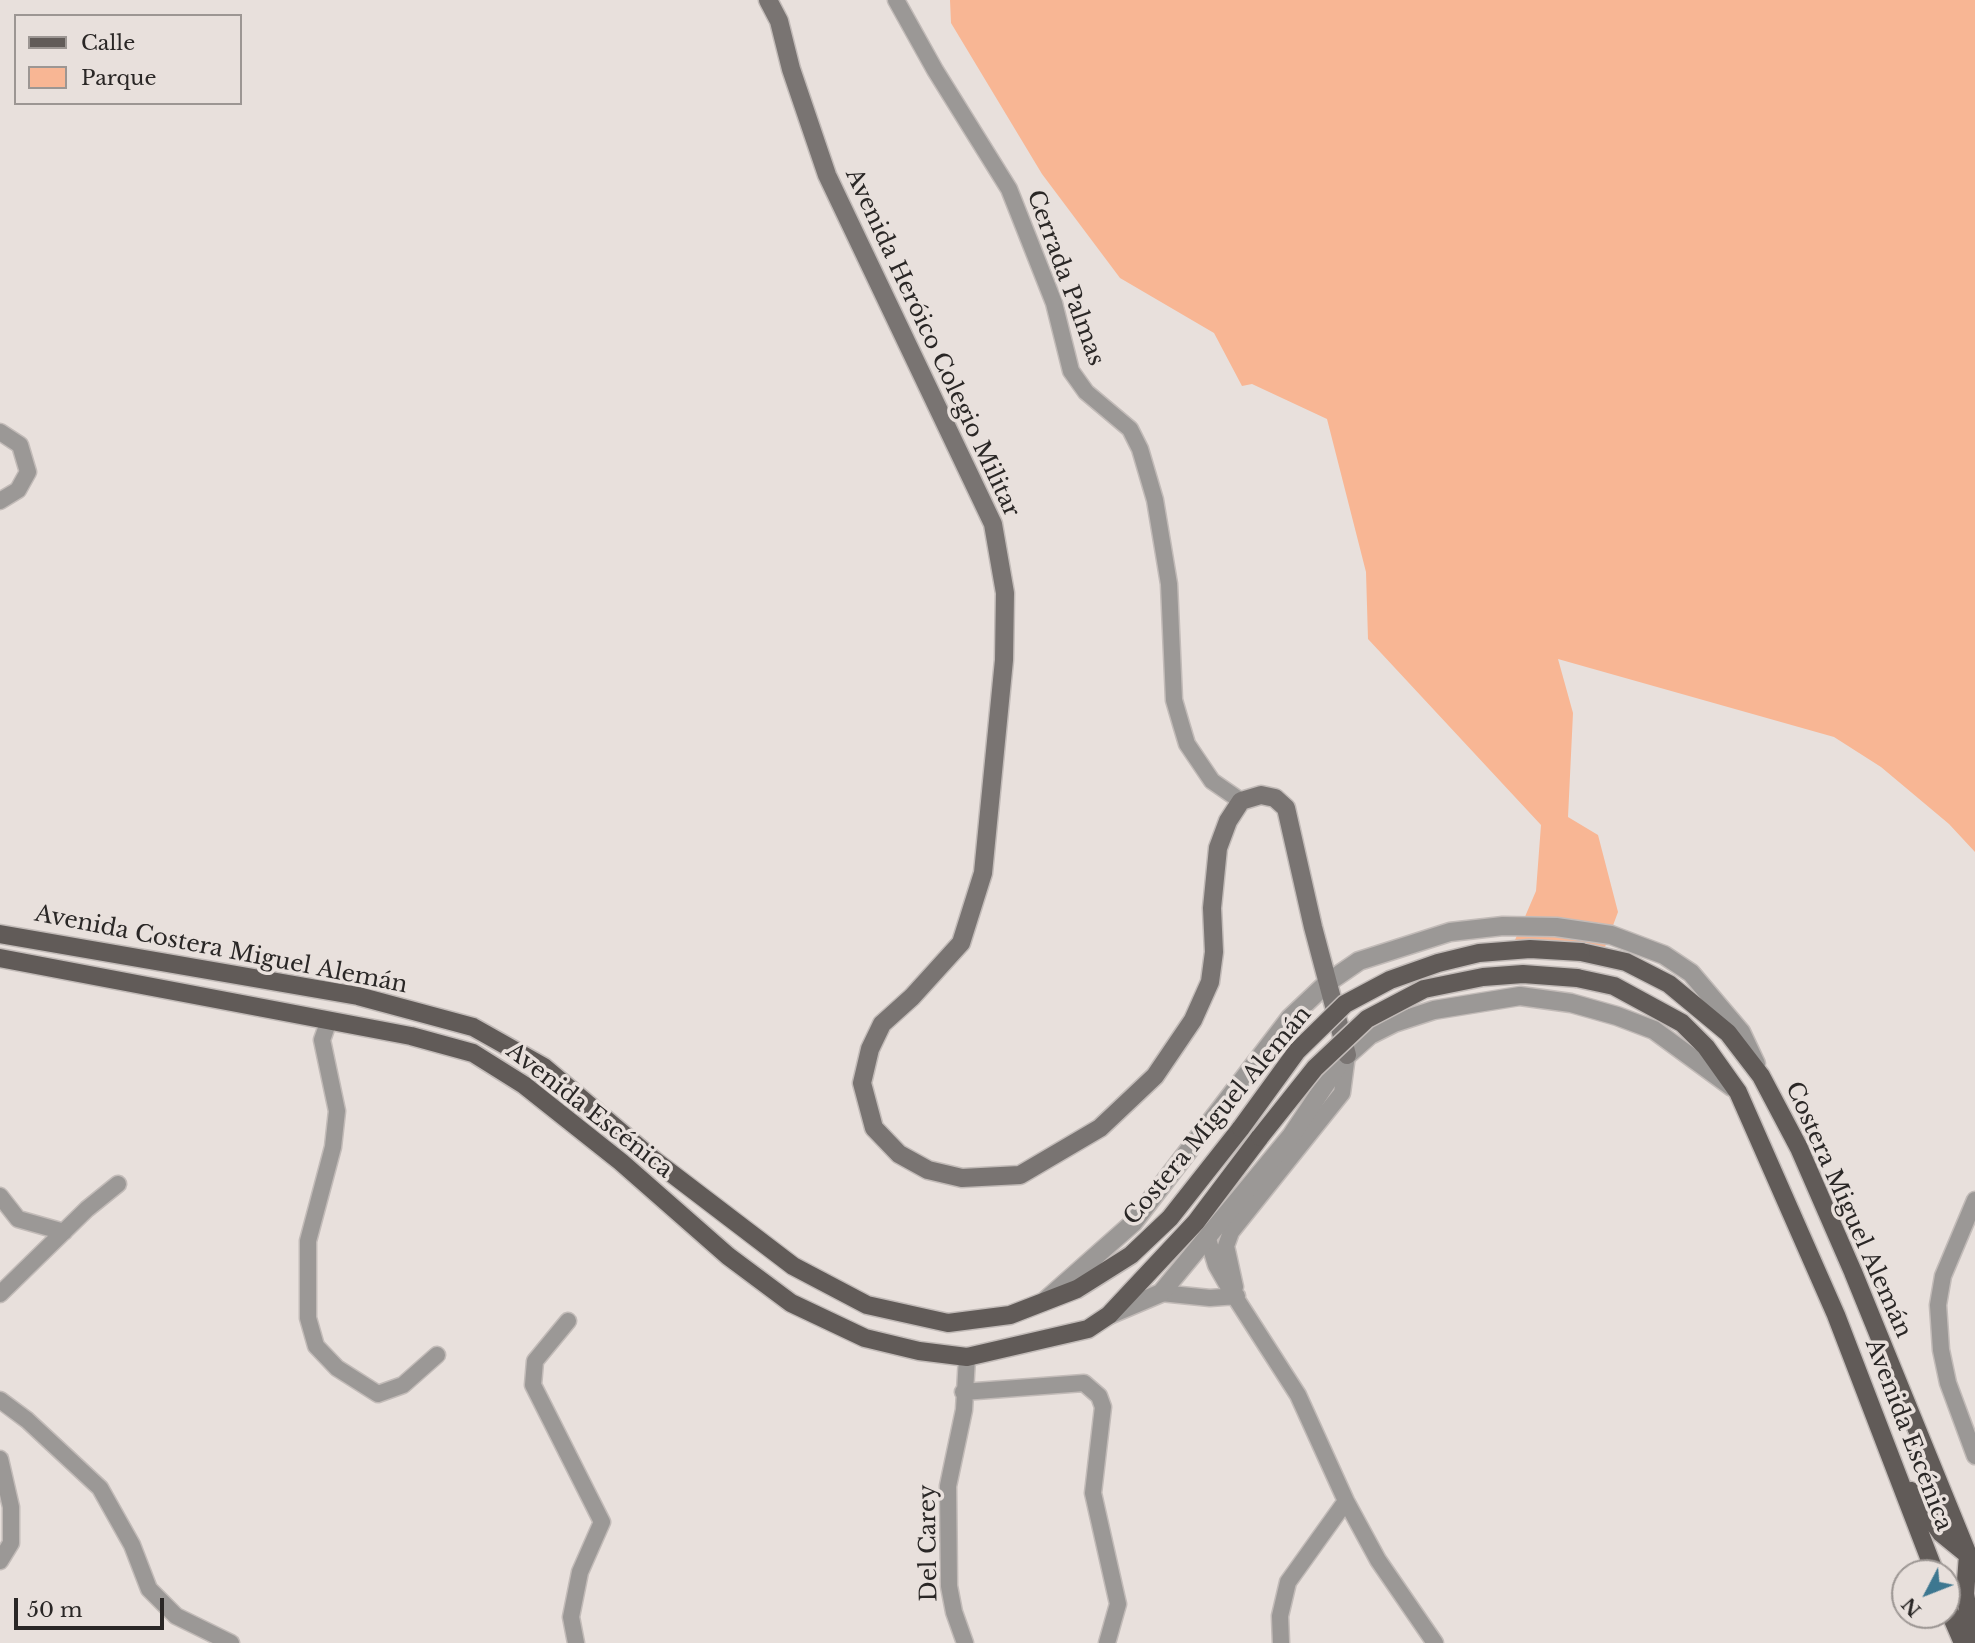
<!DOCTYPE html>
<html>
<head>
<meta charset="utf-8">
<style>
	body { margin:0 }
	#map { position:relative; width:1975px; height:1643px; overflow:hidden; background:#e8e0dc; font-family:"Libre Baskerville",serif }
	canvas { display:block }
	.legend { position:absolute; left:14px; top:14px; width:228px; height:91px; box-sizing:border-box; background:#e8e0dc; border:2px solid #9c9693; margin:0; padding:9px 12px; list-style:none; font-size:21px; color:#2a2726 }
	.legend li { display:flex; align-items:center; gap:14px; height:35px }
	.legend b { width:35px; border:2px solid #9c9693 }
	.north { position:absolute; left:1891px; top:1559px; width:70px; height:70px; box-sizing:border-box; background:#e8e0dc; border:2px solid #9c9693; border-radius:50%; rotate:228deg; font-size:19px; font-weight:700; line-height:28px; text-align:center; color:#2a2726 }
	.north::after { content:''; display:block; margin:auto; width:24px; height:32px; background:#3d7790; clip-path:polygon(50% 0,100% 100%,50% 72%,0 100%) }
	.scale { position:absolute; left:14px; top:1598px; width:150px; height:32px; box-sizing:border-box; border:4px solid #2a2726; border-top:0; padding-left:9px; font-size:21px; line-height:24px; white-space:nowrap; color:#2a2726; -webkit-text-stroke:5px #e8e0dc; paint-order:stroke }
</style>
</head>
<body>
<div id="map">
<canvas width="1975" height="1643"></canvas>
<ul class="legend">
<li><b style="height:9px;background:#615b58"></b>Calle</li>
<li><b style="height:19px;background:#f8b694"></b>Parque</li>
</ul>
<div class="north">N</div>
<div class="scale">50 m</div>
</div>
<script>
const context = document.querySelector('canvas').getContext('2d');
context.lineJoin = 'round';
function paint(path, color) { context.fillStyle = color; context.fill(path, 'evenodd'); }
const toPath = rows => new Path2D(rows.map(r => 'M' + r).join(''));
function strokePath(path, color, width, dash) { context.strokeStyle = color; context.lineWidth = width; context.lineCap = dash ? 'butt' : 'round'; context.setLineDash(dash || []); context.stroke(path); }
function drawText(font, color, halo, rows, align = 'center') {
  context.font = font + ' "Libre Baskerville",serif'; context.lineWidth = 7; context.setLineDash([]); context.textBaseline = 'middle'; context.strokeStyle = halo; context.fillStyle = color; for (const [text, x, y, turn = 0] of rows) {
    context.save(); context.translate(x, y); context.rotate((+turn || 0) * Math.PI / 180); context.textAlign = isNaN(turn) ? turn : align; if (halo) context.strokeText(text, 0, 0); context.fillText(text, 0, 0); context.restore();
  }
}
paint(toPath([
	[950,0,1975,0,1975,852,1949,824,1881,767,1834,737,1558,659,1573,713,1568,817,1598,835,1618,912,1605,947,1593,962,1515,940,1536,891,1541,825,1368,639,1366,572,1327,419,1252,384,1242,386,1214,333,1120,278,1042,174,951,23]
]), '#f8b694');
const minor = toPath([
	[896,0,935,70,1009,189,1054,303,1071,371,1086,392,1130,429,1140,449,1155,500,1169,584,1174,700,1181,724,1187,744,1212,781,1241,801],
	[0,432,20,445,28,472,18,490,0,501],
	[329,1020,322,1040,337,1111,333,1147,308,1241,308,1318,316,1346,337,1368,378,1394,403,1385,437,1355],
	[0,1196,18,1219,64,1232],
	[1975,1200,1943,1276,1938,1305,1941,1350,1948,1383,1975,1456],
	[1208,1239,1216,1265,1228,1286,1298,1395,1346,1501,1378,1560,1435,1643],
	[1235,1287,1226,1246,1231,1232,1342,1093,1347,1055],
	[1161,1293,1210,1298,1237,1296],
	[0,1294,87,1209,118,1184],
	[568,1321,535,1361,533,1385,602,1522,580,1572,571,1617,576,1643],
	[963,1392,1084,1383,1099,1396,1103,1407,1093,1493,1118,1604,1107,1643],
	[0,1400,27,1420,100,1488,132,1545,149,1589,176,1616,231,1643],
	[0,1459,11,1507,11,1543,0,1561],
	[965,1643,954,1612,949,1586,948,1486,964,1410,967,1357],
	[1281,1643,1280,1616,1288,1582,1346,1501]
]);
const tertiary = toPath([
	[1046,1300,1133,1223,1290,1018,1327,983,1359,961,1450,932,1503,926,1556,927,1611,935,1664,955,1691,973,1741,1032,1756,1064],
	[1109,1315,1161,1293,1291,1136,1341,1061,1370,1035,1394,1023,1434,1010,1520,996,1571,1003,1617,1016,1654,1030,1732,1087]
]);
const secondary = toPath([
	[768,0,779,21,791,69,827,175,993,524,1005,593,1004,660,983,873,961,943,912,997,882,1024,870,1049,862,1083,874,1128,899,1154,928,1170,962,1178,1020,1175,1100,1128,1155,1076,1193,1020,1210,982,1214,952,1212,908,1218,848,1228,821,1241,801,1261,795,1275,798,1286,808,1313,927,1347,1055]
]);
const primary = toPath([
	[0,934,358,996,473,1027,544,1067,654,1160,793,1266,867,1305,948,1323,1010,1315,1077,1289,1131,1255,1170,1218,1241,1128],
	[1581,952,1626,962,1669,984,1728,1033,1761,1076,1799,1148,1853,1272,1975,1572],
	[0,958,411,1036,473,1053,524,1085,621,1162,728,1256,791,1303,865,1338,919,1351,967,1357,1088,1329,1109,1315,1196,1222,1260,1137],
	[1577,978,1614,986,1682,1023,1706,1047,1738,1092,1836,1315,1935,1573],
	[1911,1491,1941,1533,1968,1555,1965,1594,1974,1643],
	[1947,1606,1963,1643]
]);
strokePath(minor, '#c2bbb8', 19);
strokePath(tertiary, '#c2bbb8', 21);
strokePath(secondary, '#c2bbb8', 21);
strokePath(primary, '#c2bbb8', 21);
strokePath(minor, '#9b9896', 16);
strokePath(tertiary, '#9b9896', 18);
strokePath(secondary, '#797472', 18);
strokePath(primary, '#615b58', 18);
const primaryBridge = toPath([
	[1241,1128,1297,1051,1345,1004,1390,980,1438,963,1479,953,1530,949,1581,952],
	[1260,1137,1315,1068,1367,1019,1424,989,1483,977,1523,974,1577,978]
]);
strokePath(primaryBridge, '#c2bbb8', 21, []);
strokePath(primaryBridge, '#615b58', 18);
drawText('23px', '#2a2726', '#e8e0dc', [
	["Cerrada Palmas",1065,278,70],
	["Avenida Heróico Colegio Militar",932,343,65],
	["Avenida Costera Miguel Alemán",221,950,11],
	["Avenida Escénica",589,1111,38],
	["Costera Miguel Alemán",1218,1116,-50],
	["Costera Miguel Alemán",1848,1210,66],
	["Avenida Escénica",1908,1435,69],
	["Del Carey",929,1543,-91]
]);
</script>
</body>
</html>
